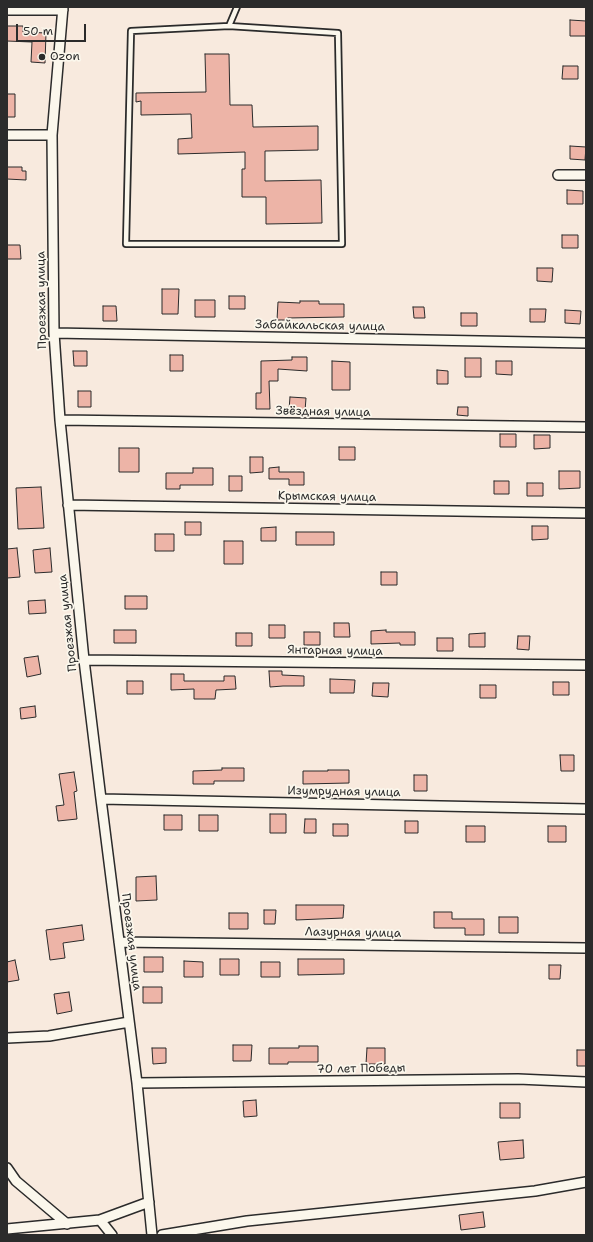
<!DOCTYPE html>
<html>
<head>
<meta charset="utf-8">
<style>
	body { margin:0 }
	#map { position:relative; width:593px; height:1242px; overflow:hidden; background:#f8eade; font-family:"Shantell Sans",sans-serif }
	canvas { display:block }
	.frame { position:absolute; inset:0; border:8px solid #2b2b2b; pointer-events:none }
	.scale { position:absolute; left:16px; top:24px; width:70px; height:18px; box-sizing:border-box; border:2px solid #2b2b2b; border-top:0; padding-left:5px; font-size:12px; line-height:14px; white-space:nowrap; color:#2b2b2b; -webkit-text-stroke:3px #fbf7ec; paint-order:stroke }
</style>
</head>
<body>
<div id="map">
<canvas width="593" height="1242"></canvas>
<div class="frame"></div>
<div class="scale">50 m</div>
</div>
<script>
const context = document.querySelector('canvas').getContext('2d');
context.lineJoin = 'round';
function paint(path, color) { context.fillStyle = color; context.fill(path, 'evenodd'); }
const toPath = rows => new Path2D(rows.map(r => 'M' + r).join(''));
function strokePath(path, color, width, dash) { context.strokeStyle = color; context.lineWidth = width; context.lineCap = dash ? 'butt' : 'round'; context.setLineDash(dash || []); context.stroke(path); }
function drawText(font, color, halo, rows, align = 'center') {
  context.font = font + ' "Shantell Sans",sans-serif'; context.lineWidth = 3.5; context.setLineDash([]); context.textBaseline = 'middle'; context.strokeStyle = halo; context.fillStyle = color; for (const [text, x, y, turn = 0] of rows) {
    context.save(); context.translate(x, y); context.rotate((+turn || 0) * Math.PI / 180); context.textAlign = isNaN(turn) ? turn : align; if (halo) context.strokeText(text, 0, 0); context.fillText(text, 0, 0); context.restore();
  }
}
const building = toPath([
	[570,20,586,21,586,36,570,36,570,20],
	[7,26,23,26,23,32,46,33,45,63,31,62,32,42,7,41,7,26],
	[205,54,229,54,230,105,252,105,253,127,318,126,318,150,265,151,265,181,321,180,322,223,266,224,266,197,242,197,242,169,245,169,245,152,178,154,178,139,192,138,191,114,141,115,141,101,136,102,136,93,206,92,205,54],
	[563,66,578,66,578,79,562,79,563,66],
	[7,94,15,94,15,117,7,117,7,94],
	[570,146,586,147,585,160,570,159,570,146],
	[7,167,22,167,22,171,26,171,26,180,7,179,7,167],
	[567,190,583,191,583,204,567,204,567,190],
	[562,235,578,235,578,248,562,248,562,235],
	[7,245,20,245,21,259,7,259,7,245],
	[537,268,553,268,552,282,537,281,537,268],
	[162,289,179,289,178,314,162,314,162,289],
	[229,296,245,296,245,309,229,309,229,296],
	[195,300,215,300,215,317,195,317,195,300],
	[300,301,319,301,319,304,344,304,344,317,287,318,287,320,277,320,278,302,300,303,300,301],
	[103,306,116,306,117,321,103,321,103,306],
	[413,307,424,307,425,318,414,318,413,307],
	[530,309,546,309,545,322,530,322,530,309],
	[565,310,581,311,580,324,565,323,565,310],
	[461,313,477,313,477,326,461,326,461,313],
	[73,351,87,351,87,366,74,366,73,351],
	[170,355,183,355,183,371,170,371,170,355],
	[292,357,307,357,307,371,278,369,278,381,269,381,270,409,256,409,256,393,261,393,261,361,292,360,292,357],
	[465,358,481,358,481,377,465,377,465,358],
	[332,361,350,362,350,390,332,390,332,361],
	[496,361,512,361,512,375,496,374,496,361],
	[437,370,448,371,448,384,437,384,437,370],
	[78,391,91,391,91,407,78,407,78,391],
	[290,397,306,398,305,411,289,410,290,397],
	[458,407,468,407,468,416,457,415,458,407],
	[500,434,516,434,516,447,500,447,500,434],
	[534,435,550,435,550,448,534,449,534,435],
	[339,447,355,447,355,460,339,460,339,447],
	[119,448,139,448,139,472,119,472,119,448],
	[250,457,263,457,263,472,250,473,250,457],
	[279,467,279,472,304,472,304,485,289,485,289,479,269,479,269,468,279,467],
	[193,468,213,468,213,485,180,485,180,489,166,489,166,473,193,473,193,468],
	[559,471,580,471,580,488,559,489,559,471],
	[229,476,242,476,242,491,229,491,229,476],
	[494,481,509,481,509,494,494,494,494,481],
	[527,483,543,483,543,496,527,496,527,483],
	[41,487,44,528,18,529,16,488,41,487],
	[185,522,201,522,201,535,185,535,185,522],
	[532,526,548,526,548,539,532,540,532,526],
	[276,527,276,541,261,541,261,528,276,527],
	[296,532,334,532,334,545,296,545,296,532],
	[155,534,174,534,174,551,155,551,155,534],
	[224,541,243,541,243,564,224,564,224,541],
	[17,548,20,577,7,578,7,549,17,548],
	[50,548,52,572,35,573,33,550,50,548],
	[381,572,397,572,397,585,381,585,381,572],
	[125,596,147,596,147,609,125,609,125,596],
	[45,600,46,613,29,614,28,601,45,600],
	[334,623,349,623,350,637,334,637,334,623],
	[269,625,285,625,285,638,269,638,269,625],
	[114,630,136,630,136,643,114,643,114,630],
	[386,630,386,632,415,632,415,645,400,645,400,643,371,644,371,631,386,630],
	[304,632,320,632,320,645,304,645,304,632],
	[236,633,252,633,252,646,236,646,236,633],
	[485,633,485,647,469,647,469,634,485,633],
	[518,636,530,636,529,650,517,649,518,636],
	[437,638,453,638,453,651,437,651,437,638],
	[38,656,41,674,27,677,24,658,38,656],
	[269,671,282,671,282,675,304,676,304,686,283,686,270,687,269,671],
	[171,674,184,674,184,681,224,681,224,676,235,676,236,689,216,690,215,699,194,699,194,689,171,690,171,674],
	[330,679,355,680,354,693,330,693,330,679],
	[127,681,143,681,143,694,127,694,127,681],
	[553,682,569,682,569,695,553,695,553,682],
	[373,683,389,683,388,697,372,696,373,683],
	[480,685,496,685,496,698,480,698,480,685],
	[35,706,36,717,21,719,20,708,35,706],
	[560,755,574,755,574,771,561,771,560,755],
	[222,768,244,768,244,781,214,781,214,784,193,784,193,771,222,770,222,768],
	[328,770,349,770,349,783,303,784,303,771,328,771,328,770],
	[74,772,77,791,74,792,77,819,58,821,56,806,64,805,59,774,74,772],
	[414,775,427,775,427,791,414,791,414,775],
	[270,814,286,814,286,833,270,833,270,814],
	[164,815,182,815,182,830,164,830,164,815],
	[199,815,218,815,218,831,199,831,199,815],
	[305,819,316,819,316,833,304,833,305,819],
	[405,821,418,821,418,833,405,833,405,821],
	[333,824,348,824,348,836,333,836,333,824],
	[466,826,485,826,485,842,466,842,466,826],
	[548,826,566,826,566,842,548,842,548,826],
	[156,876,157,900,136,901,136,877,156,876],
	[296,905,344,905,343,918,296,920,296,905],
	[264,910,276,910,275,924,264,924,264,910],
	[434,912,452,912,452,919,484,919,484,935,465,935,465,928,434,928,434,912],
	[229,913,248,913,248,929,229,929,229,913],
	[499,917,518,917,518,933,499,933,499,917],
	[82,925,84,940,63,943,65,958,50,960,46,930,82,925],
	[144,957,163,957,163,972,144,972,144,957],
	[220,959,239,959,239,975,220,975,220,959],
	[298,959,344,959,344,974,298,975,298,959],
	[15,960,19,980,7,982,7,962,15,960],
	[184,961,203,962,203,977,184,977,184,961],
	[261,962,280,962,280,977,261,977,261,962],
	[549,965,561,965,560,979,549,979,549,965],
	[143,987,162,987,162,1003,143,1003,143,987],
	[69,992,72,1011,57,1014,54,994,69,992],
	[233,1045,252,1045,251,1061,233,1061,233,1045],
	[299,1046,318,1046,318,1062,288,1062,288,1064,269,1064,269,1048,299,1048,299,1046],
	[152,1048,166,1048,166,1063,153,1064,152,1048],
	[367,1048,385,1048,385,1064,366,1064,367,1048],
	[577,1050,586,1050,586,1066,577,1066,577,1050],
	[256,1100,257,1116,244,1117,243,1101,256,1100],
	[500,1103,520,1103,520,1118,500,1118,500,1103],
	[523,1140,524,1158,500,1160,498,1142,523,1140],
	[483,1212,485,1227,461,1230,459,1215,483,1212]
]);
paint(building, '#edb4a7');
strokePath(building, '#2b2b2b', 1);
const lane = toPath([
	[229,26,338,33,342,244,126,244,131,31,229,26],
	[229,26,237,7]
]);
const street = toPath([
	[63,7,52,135,54,333,60,420,84,660,101,799,137,1083,152,1235],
	[7,10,63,10],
	[7,135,52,135],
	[558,175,586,175],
	[54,333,586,343],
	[60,420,586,427],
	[68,505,586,513],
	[84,660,586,665],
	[101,799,586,809],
	[119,942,586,948],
	[7,1038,49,1036,129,1022],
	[137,1083,518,1079,586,1082],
	[7,1168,16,1181,67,1224],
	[100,1220,149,1202],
	[7,1229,100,1220,112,1235],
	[162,1235,247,1221,535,1191,586,1182]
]);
strokePath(lane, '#2b2b2b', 8);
strokePath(street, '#2b2b2b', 12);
strokePath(lane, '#fbf7ec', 4.5);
strokePath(street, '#fbf7ec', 9);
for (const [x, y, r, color] of [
	[42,57,4,"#2b2b2b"]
]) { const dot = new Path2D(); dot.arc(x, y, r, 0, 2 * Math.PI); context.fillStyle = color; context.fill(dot); strokePath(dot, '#fbf7ec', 1.5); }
drawText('12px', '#2b2b2b', '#fbf7ec', [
	["Ozon",50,57]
], 'left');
drawText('12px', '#2b2b2b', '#fbf7ec', [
	["Проезжая улица",42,300,-91],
	["Забайкальская улица",320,326,1],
	["Звёздная улица",323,412,1],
	["Крымская улица",327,497,1],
	["Проезжая улица",68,623,-96],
	["Янтарная улица",335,651,1],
	["Изумрудная улица",344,792,1],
	["Лазурная улица",353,933,1],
	["Проезжая улица",131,942,83],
	["70 лет Победы",361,1069,-1]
]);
</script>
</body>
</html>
